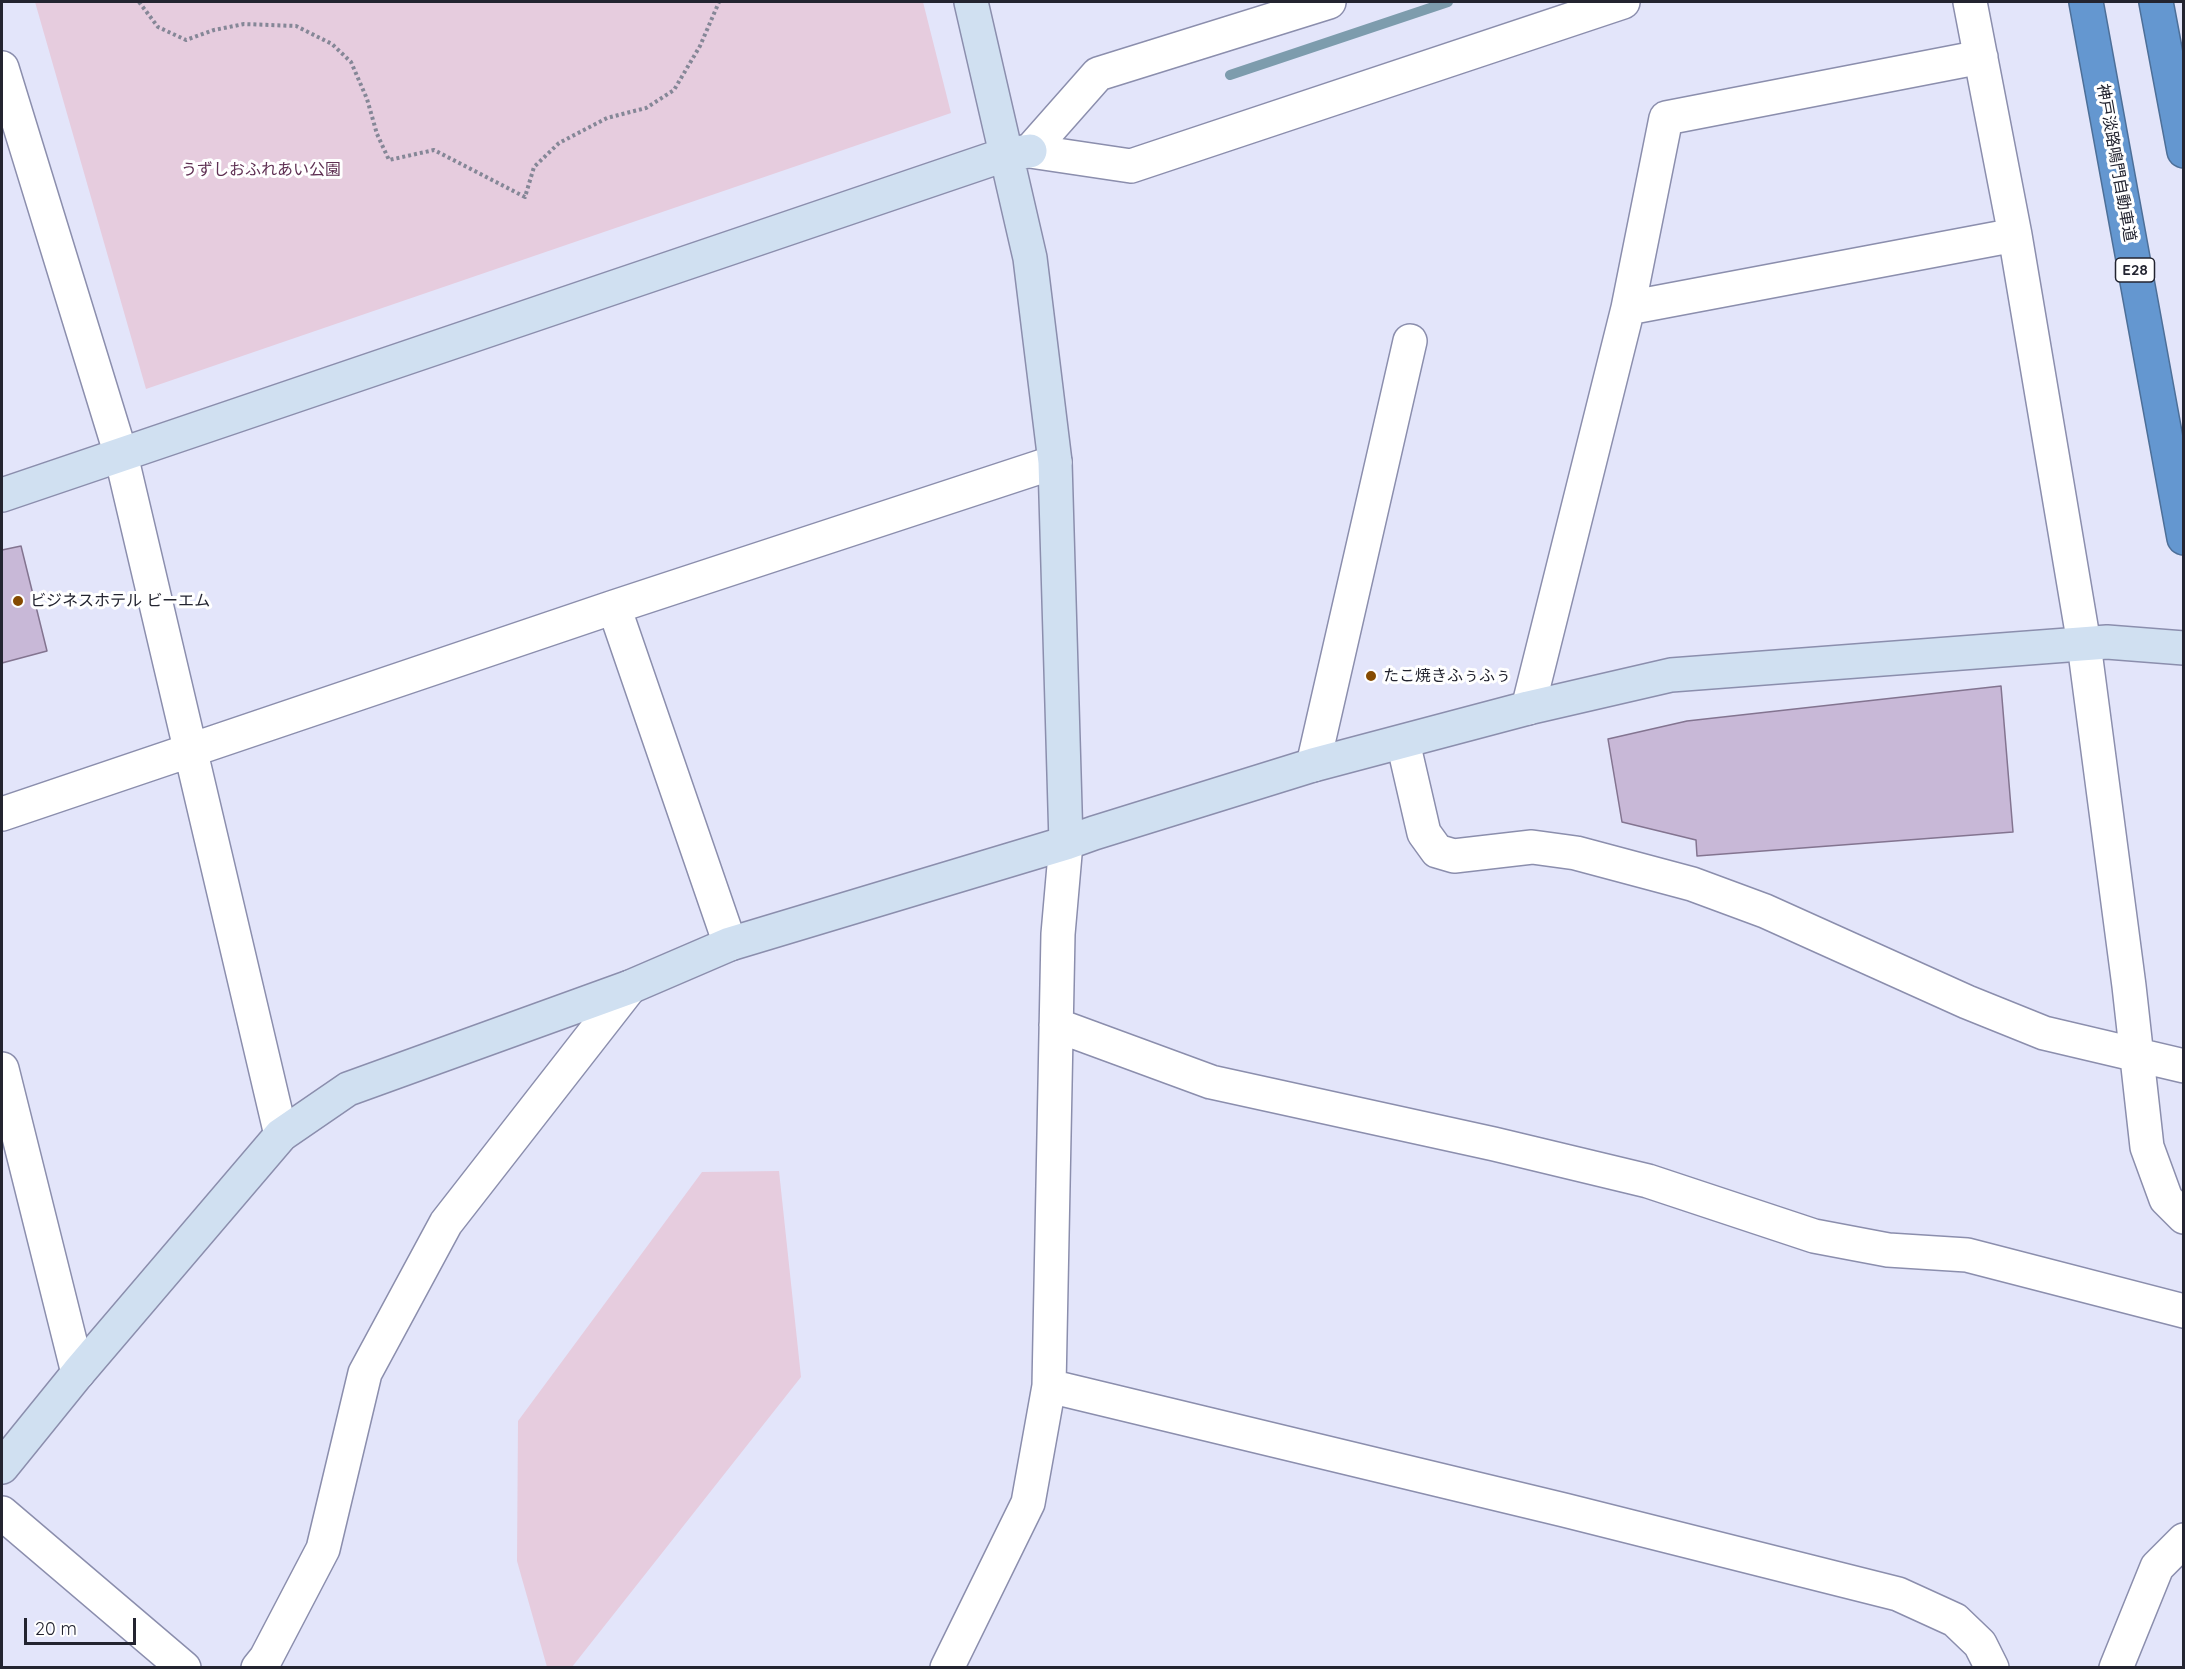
<!DOCTYPE html>
<html>
<head>
<meta charset="utf-8">
<style>
	body { margin:0 }
	#map { position:relative; width:2185px; height:1669px; overflow:hidden; background:#e3e5fa; font-family:Quicksand,sans-serif }
	canvas { display:block }
	.frame { position:absolute; inset:0; border:3px solid #232430; pointer-events:none }
	.scale { position:absolute; left:24px; top:1618px; width:112px; height:27px; box-sizing:border-box; border:3px solid #232430; border-top:0; padding-left:8px; font-size:18px; line-height:21px; white-space:nowrap; color:#232430; -webkit-text-stroke:4px #fff; paint-order:stroke }
</style>
</head>
<body>
<div id="map">
<canvas width="2185" height="1669"></canvas>
<div class="frame"></div>
<div class="scale">20 m</div>
</div>
<script>
const context = document.querySelector('canvas').getContext('2d');
context.lineJoin = 'round';
function paint(path, color) { context.fillStyle = color; context.fill(path, 'evenodd'); }
const toPath = rows => new Path2D(rows.map(r => 'M' + r).join(''));
function strokePath(path, color, width, dash) { context.strokeStyle = color; context.lineWidth = width; context.lineCap = dash ? 'butt' : 'round'; context.setLineDash(dash || []); context.stroke(path); }
function drawText(font, color, halo, rows, align = 'center') {
  context.font = font + ' Quicksand,"Noto Sans JP",sans-serif'; context.lineWidth = 6; context.setLineDash([]); context.textBaseline = 'middle'; context.strokeStyle = halo; context.fillStyle = color; for (const [text, x, y, turn = 0] of rows) {
    context.save(); context.translate(x, y); context.rotate((+turn || 0) * Math.PI / 180); context.textAlign = isNaN(turn) ? turn : align; if (halo) context.strokeText(text, 0, 0); context.fillText(text, 0, 0); context.restore();
  }
}
paint(toPath([
	[35,2,923,2,951,113,146,389],
	[779,1171,801,1377,572,1667,547,1667,517,1561,518,1421,702,1172]
]), '#e6ccde');
strokePath(toPath([
	[1230,75,1448,2]
]), '#7d9cad', 10);
const building = toPath([
	[21,546,47,651,2,663,2,550,21,546],
	[2001,686,2013,832,1697,856,1696,840,1622,822,1608,739,1687,721,2001,686]
]);
paint(building, '#c8b8d7');
strokePath(building, '#837490', 1.5);
const street = toPath([
	[1970,2,2015,235,2084,644,2129,986,2147,1147,2166,1199,2184,1217],
	[2,68,121,455,281,1135],
	[1030,151,1131,166,1623,2],
	[1030,151,1098,74,1329,2],
	[1628,308,1666,118,1981,57],
	[614,607,730,944],
	[1528,708,1628,308,2015,235],
	[1403,742,1424,833,1437,851,1454,856,1532,847,1576,853,1692,884,1765,911,1967,1002,2044,1033,2184,1066],
	[1313,765,1410,341],
	[2,814,614,607,1055,462],
	[1056,1025,1211,1082,1494,1144,1648,1181,1814,1236,1888,1250,1967,1255,2184,1311],
	[2,1069,78,1373],
	[1049,1386,1564,1510,1898,1594,1955,1620,1980,1644,1992,1668],
	[2,1513,184,1668],
	[258,1668,266,1658,323,1549,365,1373,446,1223,630,987],
	[947,1668,1028,1503,1049,1386,1058,934,1066,843],
	[2116,1668,2157,1567,2184,1540]
]);
const secondary = toPath([
	[971,2,1030,258,1055,462,1066,843],
	[2,495,1007,154,1030,151],
	[2,1467,78,1373,281,1135,348,1089,630,987,730,944,1066,843,1094,833,1313,765,1528,708,1671,675,2107,642,2184,648]
]);
const highway = toPath([
	[2086,2,2184,538],
	[2156,2,2184,151]
]);
strokePath(street, '#8b8ead', 36);
strokePath(secondary, '#8b8ead', 36);
strokePath(highway, '#4d6f98', 36);
strokePath(toPath([
	[139,2,158,27,186,40,214,30,244,24,296,26,332,44,351,62,367,99,377,134,389,160,434,150,525,197,534,167,559,143,607,118,646,108,674,90,700,46,719,2]
]), '#858797', 4, [3, 3]);
strokePath(street, '#fff', 33);
strokePath(secondary, '#d0e0f1', 33);
strokePath(highway, '#6497d0', 33);
for (const [x, y, r, color] of [
	[18,601,6,"#854a01"],
	[1371,676,6,"#854a01"]
]) { const dot = new Path2D(); dot.arc(x, y, r, 0, 2 * Math.PI); context.fillStyle = color; context.fill(dot); strokePath(dot, '#fff', 2); }
for (const [x, y, w] of [
	[2135,270,39]
]) { const box = new Path2D(); box.roundRect(x - w / 2, y - 12, w, 24, 4.5); context.fillStyle = '#fff'; context.fill(box); strokePath(box, '#232430', 1.5); }
drawText('bold 15px', '#232430', null, [
	["E28",2135,270]
]);
drawText('16px', '#232430', '#fff', [
	["神戸淡路鳴門自動車道",2116,163,80]
]);
drawText('16px', '#5f3053', '#fff', [
	["うずしおふれあい公園",261,170]
]);
drawText('16px', '#232430', '#fff', [
	["ビジネスホテル ビーエム",30,601],
	["たこ焼きふぅふぅ",1383,676]
], 'left');
</script>
</body>
</html>
